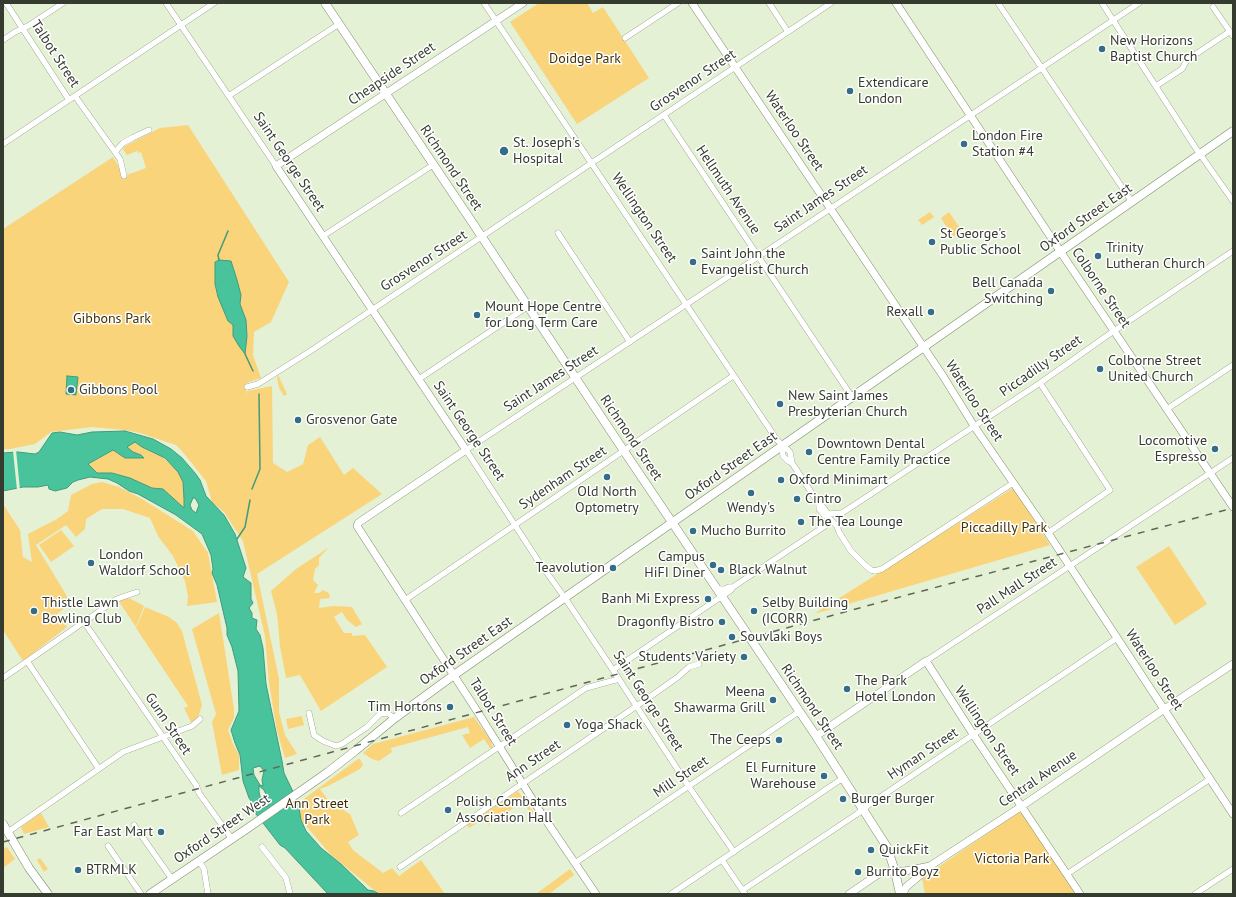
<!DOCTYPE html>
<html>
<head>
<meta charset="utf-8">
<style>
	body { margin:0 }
	#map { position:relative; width:1236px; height:897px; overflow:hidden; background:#e4f1d4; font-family:"PT Sans",sans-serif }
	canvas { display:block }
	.frame { position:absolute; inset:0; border:4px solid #363b30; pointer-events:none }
</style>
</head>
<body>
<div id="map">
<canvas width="1236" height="897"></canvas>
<div class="frame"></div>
</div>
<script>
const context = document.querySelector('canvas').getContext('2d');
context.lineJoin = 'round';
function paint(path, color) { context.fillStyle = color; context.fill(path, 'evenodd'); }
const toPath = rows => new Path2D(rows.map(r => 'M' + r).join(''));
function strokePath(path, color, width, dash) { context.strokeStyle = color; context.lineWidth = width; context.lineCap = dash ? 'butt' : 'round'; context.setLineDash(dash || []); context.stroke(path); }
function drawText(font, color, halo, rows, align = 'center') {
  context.font = font + ' "PT Sans",sans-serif'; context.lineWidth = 3; context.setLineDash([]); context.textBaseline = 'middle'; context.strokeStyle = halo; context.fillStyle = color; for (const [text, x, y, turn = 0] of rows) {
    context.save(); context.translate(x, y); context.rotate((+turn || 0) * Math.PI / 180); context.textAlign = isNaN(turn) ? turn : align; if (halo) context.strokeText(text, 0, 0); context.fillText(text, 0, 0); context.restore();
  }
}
paint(toPath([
	[539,3,587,3,593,13,603,7,649,78,577,124,510,22],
	[188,125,289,282,271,322,254,332,253,355,261,378,246,383,247,399,247,391,272,386,273,463,287,472,303,464,308,445,320,437,344,475,353,468,382,494,257,574,279,679,279,712,285,735,297,754,285,758,277,731,269,683,265,636,243,541,224,512,212,502,206,481,182,451,176,445,140,433,125,430,92,427,51,432,35,444,10,449,3,449,3,229,113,157,124,176,146,168,141,152,138,153,137,151,127,155,123,149,125,146,160,128],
	[231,261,241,295,240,304,246,320,247,336,233,336,233,325,228,321,218,297,215,284,215,262],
	[930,212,934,217,922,225,918,220],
	[949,212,962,231,953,237,941,218],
	[278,375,287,394,284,396,279,388,277,378],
	[135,442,142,447,164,458,178,472,183,482,184,499,184,508,163,489,152,488,130,478,112,473,97,473,88,464,113,450,125,458,141,455,133,452,126,446],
	[102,482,119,487,142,499,193,531,208,553,217,602,187,606,188,596,185,581,173,556,158,536,150,518,123,509,102,509,86,519,85,529,76,537,66,525,36,545,71,603,57,614,67,627,23,661,3,630,3,504,20,530,23,557,32,562,28,534,57,519,68,511,71,495,92,484],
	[1013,488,1050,545,814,614],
	[61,530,74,546,51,562,39,545],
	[1169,546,1207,604,1175,625,1136,567],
	[328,548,319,558,319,565,315,569,313,580,318,585,314,593,319,593,323,590,329,593,330,598,320,599,319,608,333,606,352,607,362,624,356,627,347,620,342,612,334,617,344,633,352,633,352,636,365,635,387,667,321,711,300,675,286,678,280,646,277,614,271,591,296,569],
	[127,598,131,599,144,606,136,627,118,600],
	[145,607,169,617,177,623,182,631,202,705,198,718,192,724,184,708,188,706,136,628],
	[219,613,234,709,234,718,228,730,233,744,239,755,239,770,222,775,212,722,216,714,192,629],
	[302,716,304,725,288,729,286,719],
	[474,717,491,741,492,746,494,747,492,748,490,748,484,739,470,748,462,735,470,733,468,727,391,748,392,752,379,761,372,759,363,753,373,744],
	[358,759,360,759,363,765,360,769,328,786,320,789,328,800,335,805,350,814,359,835,348,842,353,850,383,873,392,868,399,876,421,860,445,894,379,894,331,855,301,820,297,804],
	[518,791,534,813,532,814,522,802,488,825,483,819,469,828,467,825],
	[1019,812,1026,816,1077,894,925,894,922,878],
	[41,813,49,827,24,834,21,827],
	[7,847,15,859,3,868,3,849],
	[40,858,48,869,44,872,37,860],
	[570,869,574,875,549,894,536,894]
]), '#fad47a');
const water = toPath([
	[219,260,231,261,237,280,241,295,240,304,246,320,247,336,245,354,239,346,233,336,233,325,228,321,218,297,215,284,215,262,219,260],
	[67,376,78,377,76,395,66,394,67,376],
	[125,431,153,439,171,449,182,458,195,473,200,480,206,496,224,515,235,534,246,568,243,577,251,583,251,599,253,603,249,608,252,613,252,618,257,620,256,629,260,635,263,648,266,684,282,761,284,773,298,802,301,820,306,831,321,848,341,864,368,890,374,891,379,894,328,894,285,848,280,845,256,814,254,805,249,798,243,781,240,755,235,743,231,730,239,711,238,671,232,647,227,635,227,628,217,585,212,573,213,569,211,555,202,534,176,515,138,494,129,491,117,483,108,479,90,477,78,480,73,482,67,488,55,491,49,489,48,485,38,487,23,487,3,491,3,453,18,452,35,454,39,452,52,433,60,432,77,435,92,432,125,431],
	[135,442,142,447,165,458,178,472,183,482,184,499,184,508,163,489,152,488,130,478,112,473,97,473,88,464,113,450,125,458,144,458,141,455,133,452,127,447,135,442],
	[193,498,195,498,199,505,196,513,192,510,190,505,193,498],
	[260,766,264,771,262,780,263,786,260,785,254,775,253,768,260,766],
	[259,786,264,790,267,797,269,805,266,807,262,804,259,792,259,786]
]);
paint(water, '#48c39b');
strokePath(water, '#439a7b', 1);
paint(toPath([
	[16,450,20,490,17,490,13,451]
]), '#e4f1d4');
strokePath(toPath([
	[219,260,218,255,228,231],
	[245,354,253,371],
	[252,489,260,469,259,394],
	[237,539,245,527,250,500]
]), '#439a7b', 1.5);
const minor = toPath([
	[6,3,69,100],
	[166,3,276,166],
	[484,3,777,440,790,452,792,463],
	[769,3,788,32],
	[998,3,1132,202],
	[1102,3,1195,147,1233,201],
	[1213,7,1233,36],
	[625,38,678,3],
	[3,40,15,32,28,26,63,3],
	[1156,86,1182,69,1187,60,1229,32],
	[230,95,339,24],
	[75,96,120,159,124,176],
	[664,115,852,397],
	[3,144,214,3],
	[115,152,123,143,132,138,149,130],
	[558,233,630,342],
	[323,236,433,165],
	[419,379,527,307],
	[1040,383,1110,490,1048,533],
	[247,387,258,384,312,350,831,3],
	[1167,409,1233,365],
	[782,446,783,456,788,461,792,463,819,504,823,507,828,514,828,517],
	[819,504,819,509,825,516,828,517,837,526,839,532,851,551,866,566,871,570,875,571,882,569,1013,483],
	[829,514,842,513,1040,383,1108,335,1233,251],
	[717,589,725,589,729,587,733,587],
	[405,600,733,376],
	[84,622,196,785,199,793,232,839],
	[27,661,99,769],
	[926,661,1233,458],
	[613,670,731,590,733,587,825,526,831,521],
	[3,678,117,599,137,592],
	[309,713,314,735,323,741,336,746,342,744,367,727,380,714,387,713,395,718],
	[401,813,586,688,619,679],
	[134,825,172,879],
	[8,832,123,752,192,726,200,719],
	[108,846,141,894],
	[262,847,286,878,290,894],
	[734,852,689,787,611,667,565,598,537,559,466,450,761,255,1139,3],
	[722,860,745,894],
	[199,861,204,869,208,894],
	[575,863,800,711],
	[400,867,641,703,678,677,689,667,699,664],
	[1067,874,1210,779],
	[743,890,857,814,867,806,1117,638],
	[671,894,843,778],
	[1195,894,1233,869]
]);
const tertiary = toPath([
	[523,3,276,166,466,450,358,523,357,526,477,711,541,813,596,894],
	[692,3,943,376,974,426,1048,533,1233,814],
	[896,3,1066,260,1233,507],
	[816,736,926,661,973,734,1080,894],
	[849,894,877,875,884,872,905,871,930,866,1022,806,1163,710,1233,664],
	[903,894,906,887,930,867]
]);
const secondary = toPath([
	[325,3,476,228,624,451,816,736,887,847,895,871,900,894],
	[3,824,29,868,48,894],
	[150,894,248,828,328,772,355,751,395,718,454,675,1233,131]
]);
strokePath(minor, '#7f8b70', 6);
strokePath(tertiary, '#7f8b70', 8);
strokePath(secondary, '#7f8b70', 9);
strokePath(minor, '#fff', 5.5);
strokePath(tertiary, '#fff', 7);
strokePath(secondary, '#fff', 8);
strokePath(toPath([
	[3,842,896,598,1233,508]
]), '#606758', 1.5, [7, 7]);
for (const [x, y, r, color] of [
	[1102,49,4,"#346d87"],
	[850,91,4,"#346d87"],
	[964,144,4,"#346d87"],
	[504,151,5,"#346d87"],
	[932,242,4,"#346d87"],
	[1098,256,4,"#346d87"],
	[693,262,4,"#346d87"],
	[1051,291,4,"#346d87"],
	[931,312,4,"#346d87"],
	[477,315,4,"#346d87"],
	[1100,369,4,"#346d87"],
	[71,390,4,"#346d87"],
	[780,404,4,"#346d87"],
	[298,420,4,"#346d87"],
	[1215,449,4,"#346d87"],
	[809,452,4,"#346d87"],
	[607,477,4,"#346d87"],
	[781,480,4,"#346d87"],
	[751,493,4,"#346d87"],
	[797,499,4,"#346d87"],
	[801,522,4,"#346d87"],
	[693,531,4,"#346d87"],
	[91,563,4,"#346d87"],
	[713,565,4,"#346d87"],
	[613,568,4,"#346d87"],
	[721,570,4,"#346d87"],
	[708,599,4,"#346d87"],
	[34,611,4,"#346d87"],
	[754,611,4,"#346d87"],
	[722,622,4,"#346d87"],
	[732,637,4,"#346d87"],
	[744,657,4,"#346d87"],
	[847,689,4,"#346d87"],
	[773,700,4,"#346d87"],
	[450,707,4,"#346d87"],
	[567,725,4,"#346d87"],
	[779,740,4,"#346d87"],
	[824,776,4,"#346d87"],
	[843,799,4,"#346d87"],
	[448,810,4,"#346d87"],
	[161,832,4,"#346d87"],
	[871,850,4,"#346d87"],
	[78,870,4,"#346d87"],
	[858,872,4,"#346d87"]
]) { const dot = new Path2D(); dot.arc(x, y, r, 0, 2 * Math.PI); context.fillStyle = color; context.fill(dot); strokePath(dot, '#fff', 1.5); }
drawText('14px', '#363b30', '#fff', [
	["New Horizons",1110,41],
	["Baptist Church",1110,57],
	["Extendicare",858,83],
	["London",858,99],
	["London Fire",972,136],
	["Station #4",972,152],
	["St. Joseph's",513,143],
	["Hospital",513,159],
	["St George's",940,234],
	["Public School",940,250],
	["Trinity",1106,248],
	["Lutheran Church",1106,264],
	["Saint John the",701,254],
	["Evangelist Church",701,270],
	["Bell Canada",1043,283,"right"],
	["Switching",1043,299,"right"],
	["Mount Hope Centre",485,307],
	["for Long Term Care",485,323],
	["Rexall",923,312,"right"],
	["Colborne Street",1108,361],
	["United Church",1108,377],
	["Gibbons Pool",79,390],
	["New Saint James",788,396],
	["Presbyterian Church",788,412],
	["Grosvenor Gate",306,420],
	["Locomotive",1207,441,"right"],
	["Espresso",1207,457,"right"],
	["Downtown Dental",817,444],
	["Centre Family Practice",817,460],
	["Oxford Minimart",789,480],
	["Old North",607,492,"center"],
	["Optometry",607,508,"center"],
	["Cintro",805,499],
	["Wendy's",751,508,"center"],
	["The Tea Lounge",809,522],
	["Mucho Burrito",701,531],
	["London",99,555],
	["Waldorf School",99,571],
	["Campus",705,557,"right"],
	["HiFI Diner",705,573,"right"],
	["Teavolution",605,568,"right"],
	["Black Walnut",729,570],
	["Banh Mi Express",700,599,"right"],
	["Thistle Lawn",42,603],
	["Bowling Club",42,619],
	["Selby Building",762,603],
	["(ICORR)",762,619],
	["Dragonfly Bistro",714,622,"right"],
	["Souvlaki Boys",740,637],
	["Students Variety",736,657,"right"],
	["The Park",855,681],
	["Hotel London",855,697],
	["Meena",765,692,"right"],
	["Shawarma Grill",765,708,"right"],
	["Tim Hortons",442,707,"right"],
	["Yoga Shack",575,725],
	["The Ceeps",771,740,"right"],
	["El Furniture",816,768,"right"],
	["Warehouse",816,784,"right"],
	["Burger Burger",851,799],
	["Polish Combatants",456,802],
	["Association Hall",456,818],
	["Far East Mart",153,832,"right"],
	["QuickFit",879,850],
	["BTRMLK",86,870],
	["Burrito Boyz",866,872]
], 'left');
drawText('14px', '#363b30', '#fff', [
	["Talbot Street",55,54,57],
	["Cheapside Street",392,74,-34],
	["Grosvenor Street",693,81,-34],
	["Waterloo Street",794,131,56],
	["Saint George Street",289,162,56],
	["Richmond Street",451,168,56],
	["Hellmuth Avenue",728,190,56],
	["Saint James Street",821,199,-34],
	["Wellington Street",644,218,56],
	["Oxford Street East",1086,218,-35],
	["Grosvenor Street",424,261,-33],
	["Colborne Street",1101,288,56],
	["Piccadilly Street",1041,366,-35],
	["Saint James Street",551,379,-33],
	["Waterloo Street",974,401,57],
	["Saint George Street",469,431,56],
	["Richmond Street",631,438,56],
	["Oxford Street East",731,466,-35],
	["Sydenham Street",563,478,-34],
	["Pall Mall Street",1017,586,-33],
	["Oxford Street East",466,651,-35],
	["Waterloo Street",1154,670,57],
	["Saint George Street",648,701,57],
	["Richmond Street",812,707,56],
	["Talbot Street",493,712,58],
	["Gunn Street",168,724,56],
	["Wellington Street",987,731,56],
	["Hyman Street",923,754,-34],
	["Ann Street",533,761,-34],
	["Mill Street",681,777,-34],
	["Central Avenue",1038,779,-34],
	["Oxford Street West",222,829,-34]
]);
drawText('14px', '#413105', '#fff', [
	["Doidge Park",585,59],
	["Gibbons Park",112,319],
	["Piccadilly Park",1004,528],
	["Ann Street",317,804],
	["Park",317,820],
	["Victoria Park",1012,859]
]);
</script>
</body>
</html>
